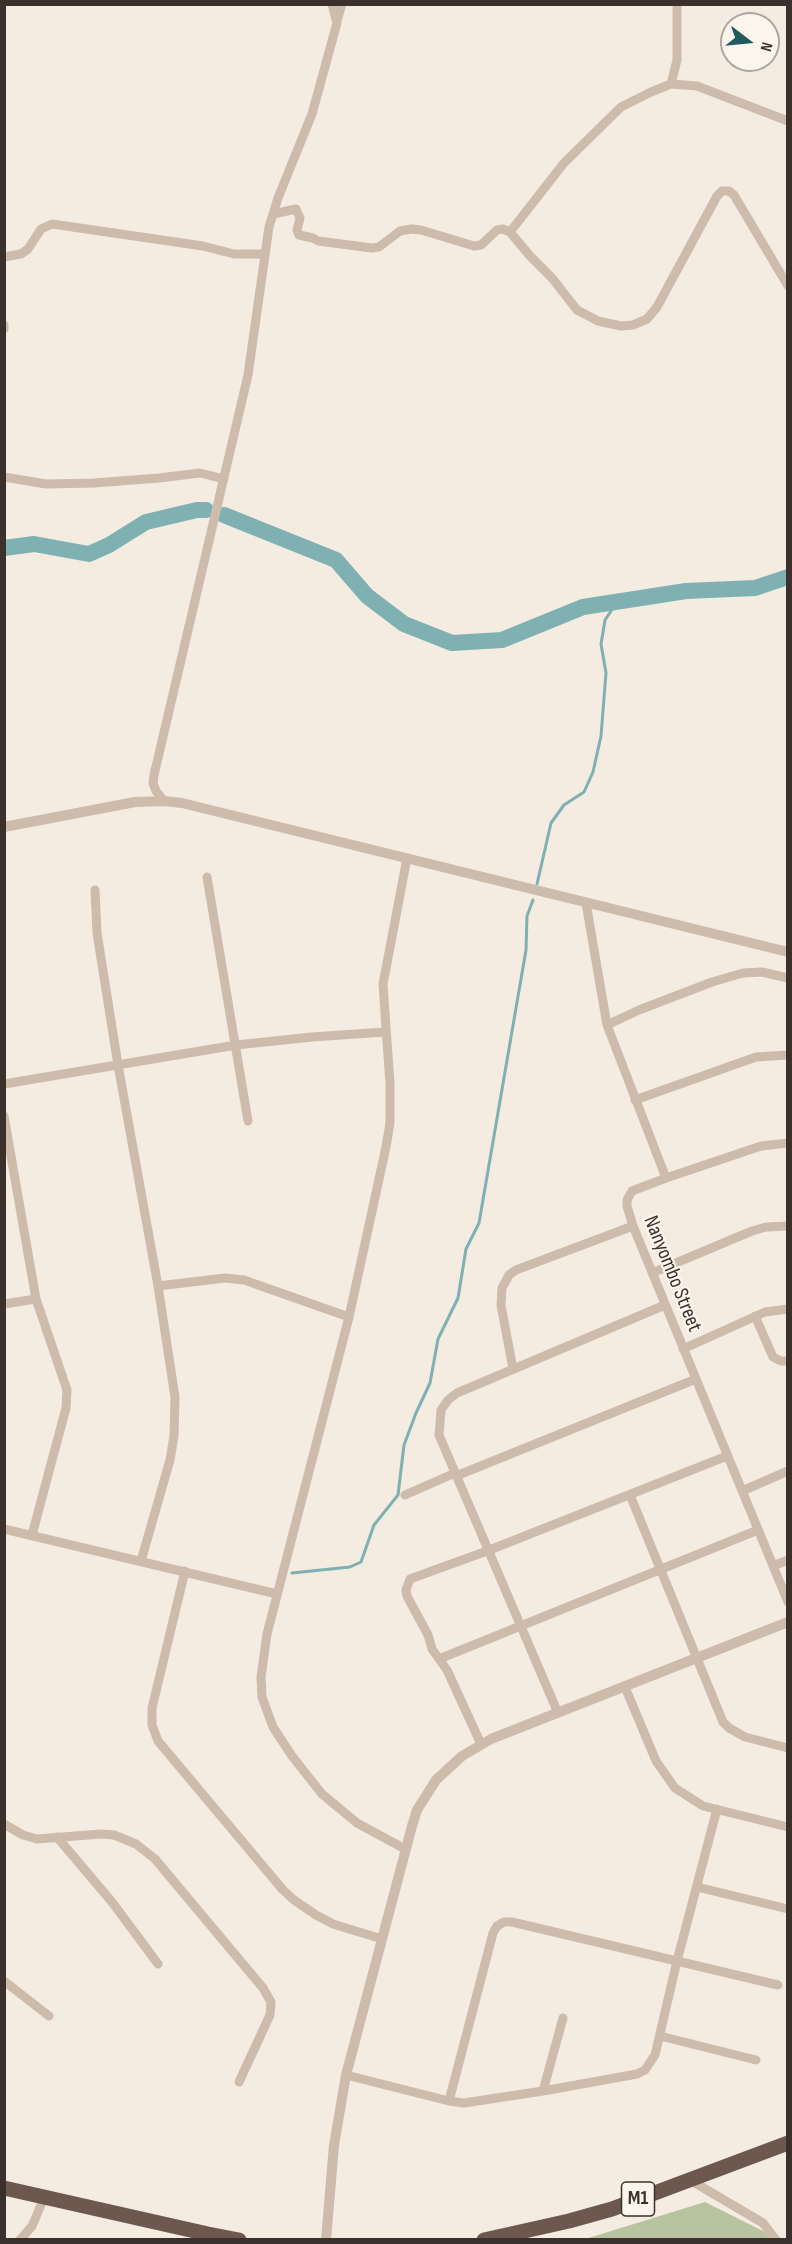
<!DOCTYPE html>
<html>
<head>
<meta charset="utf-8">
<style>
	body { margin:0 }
	#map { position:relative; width:792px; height:2244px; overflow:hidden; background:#f4ebe1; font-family:"Sofia Sans Condensed",sans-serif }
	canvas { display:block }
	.frame { position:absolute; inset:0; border:6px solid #3b302b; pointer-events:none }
	.north { position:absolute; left:720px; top:12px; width:60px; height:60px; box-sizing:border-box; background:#fbf5ee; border:2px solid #aea6a0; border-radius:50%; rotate:106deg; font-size:16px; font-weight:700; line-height:24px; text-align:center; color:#3b302b }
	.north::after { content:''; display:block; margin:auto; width:21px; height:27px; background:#1f5a5e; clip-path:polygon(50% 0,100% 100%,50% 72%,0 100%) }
</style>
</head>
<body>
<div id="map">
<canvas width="792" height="2244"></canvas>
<div class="frame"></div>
<div class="north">N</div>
</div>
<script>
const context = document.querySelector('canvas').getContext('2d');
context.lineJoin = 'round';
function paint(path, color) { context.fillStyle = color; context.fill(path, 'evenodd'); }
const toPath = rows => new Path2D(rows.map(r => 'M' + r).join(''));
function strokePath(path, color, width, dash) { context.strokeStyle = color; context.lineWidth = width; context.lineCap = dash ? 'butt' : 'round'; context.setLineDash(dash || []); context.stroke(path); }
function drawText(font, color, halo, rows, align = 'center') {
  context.font = font + ' "Sofia Sans Condensed",sans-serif'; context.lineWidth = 4.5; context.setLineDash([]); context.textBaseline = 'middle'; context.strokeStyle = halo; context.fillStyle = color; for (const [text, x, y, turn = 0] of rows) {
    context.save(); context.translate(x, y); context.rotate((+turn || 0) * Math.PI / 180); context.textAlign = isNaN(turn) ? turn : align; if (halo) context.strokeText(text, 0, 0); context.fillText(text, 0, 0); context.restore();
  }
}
paint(toPath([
	[705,2202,765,2232,770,2240,582,2240]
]), '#b8c4a0');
strokePath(toPath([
	[537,884,551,823,564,805,584,792,593,772,601,736,606,673,601,644,605,620,617,602],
	[292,1573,350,1567,361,1562,374,1525,398,1495,404,1445,416,1413,430,1383,438,1339,458,1298,466,1249,479,1223,526,950,527,916,533,900]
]), '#7fb0b2', 3);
strokePath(toPath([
	[224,515,336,560,367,596,404,624,452,643,502,640,583,607,686,591,755,588,788,577],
	[4,548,34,544,89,554,109,545,146,522,197,510,206,510]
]), '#7fb0b2', 16);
strokePath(toPath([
	[337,21,342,4],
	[671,84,677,60,677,4],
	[273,214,296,209,300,218,297,230,299,235,313,238,318,241,372,248,379,247,400,231,411,229,421,230,474,246,481,245,497,230,503,229,510,232,530,256,552,278,577,310,598,321,621,326,633,325,647,319,657,307,717,196,722,191,729,191,734,195,788,286],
	[510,232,564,163,621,107,651,92,671,84,697,86,788,121],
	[4,257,21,254,28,249,41,229,52,224,203,246,234,254,265,254],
	[4,325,4,329],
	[4,477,46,484,94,483,159,478,200,473,224,479],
	[164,801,156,791,153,783,154,775,248,375,269,227,278,198,312,114,337,23,332,4],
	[207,877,248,1121],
	[95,890,97,933,118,1065,158,1286,175,1397,174,1436,170,1460,141,1561],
	[586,903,607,1025,666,1178],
	[607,1025,639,1010,712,982,743,973,762,972,788,978],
	[4,1084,236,1045,312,1037,385,1032],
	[635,1100,756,1057,788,1055],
	[4,1116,36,1299,67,1390,66,1408,32,1535],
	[788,1143,761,1146,666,1178,632,1191,627,1200,627,1206,633,1226,788,1602],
	[652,1273,752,1231,766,1227,788,1226],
	[158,1286,225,1278,244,1280,349,1317],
	[4,1304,36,1299],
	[755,1316,773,1357,781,1361,788,1361],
	[683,1349,765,1312,788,1309],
	[513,1369,501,1305,502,1288,509,1275,516,1270,633,1226],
	[456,1476,696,1379],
	[742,1491,788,1471],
	[405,1495,455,1473],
	[630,1495,723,1722,729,1728,745,1737,788,1748],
	[4,1529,277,1594],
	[773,1566,788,1560],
	[185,1571,152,1708,152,1725,158,1741,283,1890,294,1900,316,1915,333,1924,382,1939],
	[439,1659,758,1530],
	[625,1687,656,1761,675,1788,703,1806,788,1827],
	[558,1713,439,1435,441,1410,448,1400,457,1393,665,1305],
	[481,1744,447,1670,432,1649,428,1635,407,1596,406,1590,410,1579,487,1551,727,1456],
	[4,1824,23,1835,37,1839,101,1834,114,1835,136,1844,155,1859,263,1988,271,2002,270,2015,239,2082],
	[57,1837,112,1902,158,1964],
	[405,1849,357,1823,322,1794,292,1756,273,1727,262,1697,261,1677,267,1634,349,1317,386,1147,390,1123,390,1084,383,984,407,858],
	[697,1887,788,1909],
	[4,1981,49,2016],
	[660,2036,756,2060],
	[346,2075,449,2101,464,2103,543,2091,637,2074,645,2070,655,2055,677,1961,717,1809],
	[543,2091,563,2018],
	[449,2101,493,1933,497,1926,504,1922,512,1922,778,1985],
	[690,2180,763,2223,776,2240],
	[20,2240,32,2226,44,2198]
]), '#cdbbac', 9);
strokePath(toPath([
	[4,827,135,802,164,801,182,803,788,952],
	[326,2240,334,2145,346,2075,412,1826,417,1810,436,1780,462,1756,491,1739,788,1622]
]), '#cdbbac', 10);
strokePath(toPath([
	[4,2188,208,2234,239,2240],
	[484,2240,569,2221,612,2209,788,2143]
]), '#6c584f', 15);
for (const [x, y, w] of [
	[638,2199,33]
]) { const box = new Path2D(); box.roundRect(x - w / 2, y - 17, w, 34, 4.5); context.fillStyle = '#fbf5ee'; context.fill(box); strokePath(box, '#3b302b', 1.5); }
drawText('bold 20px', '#3b302b', null, [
	["M1",638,2199]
]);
drawText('21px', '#3b302b', '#fbf5ee', [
	["Nanyombo Street",672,1274,68]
]);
</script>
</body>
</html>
